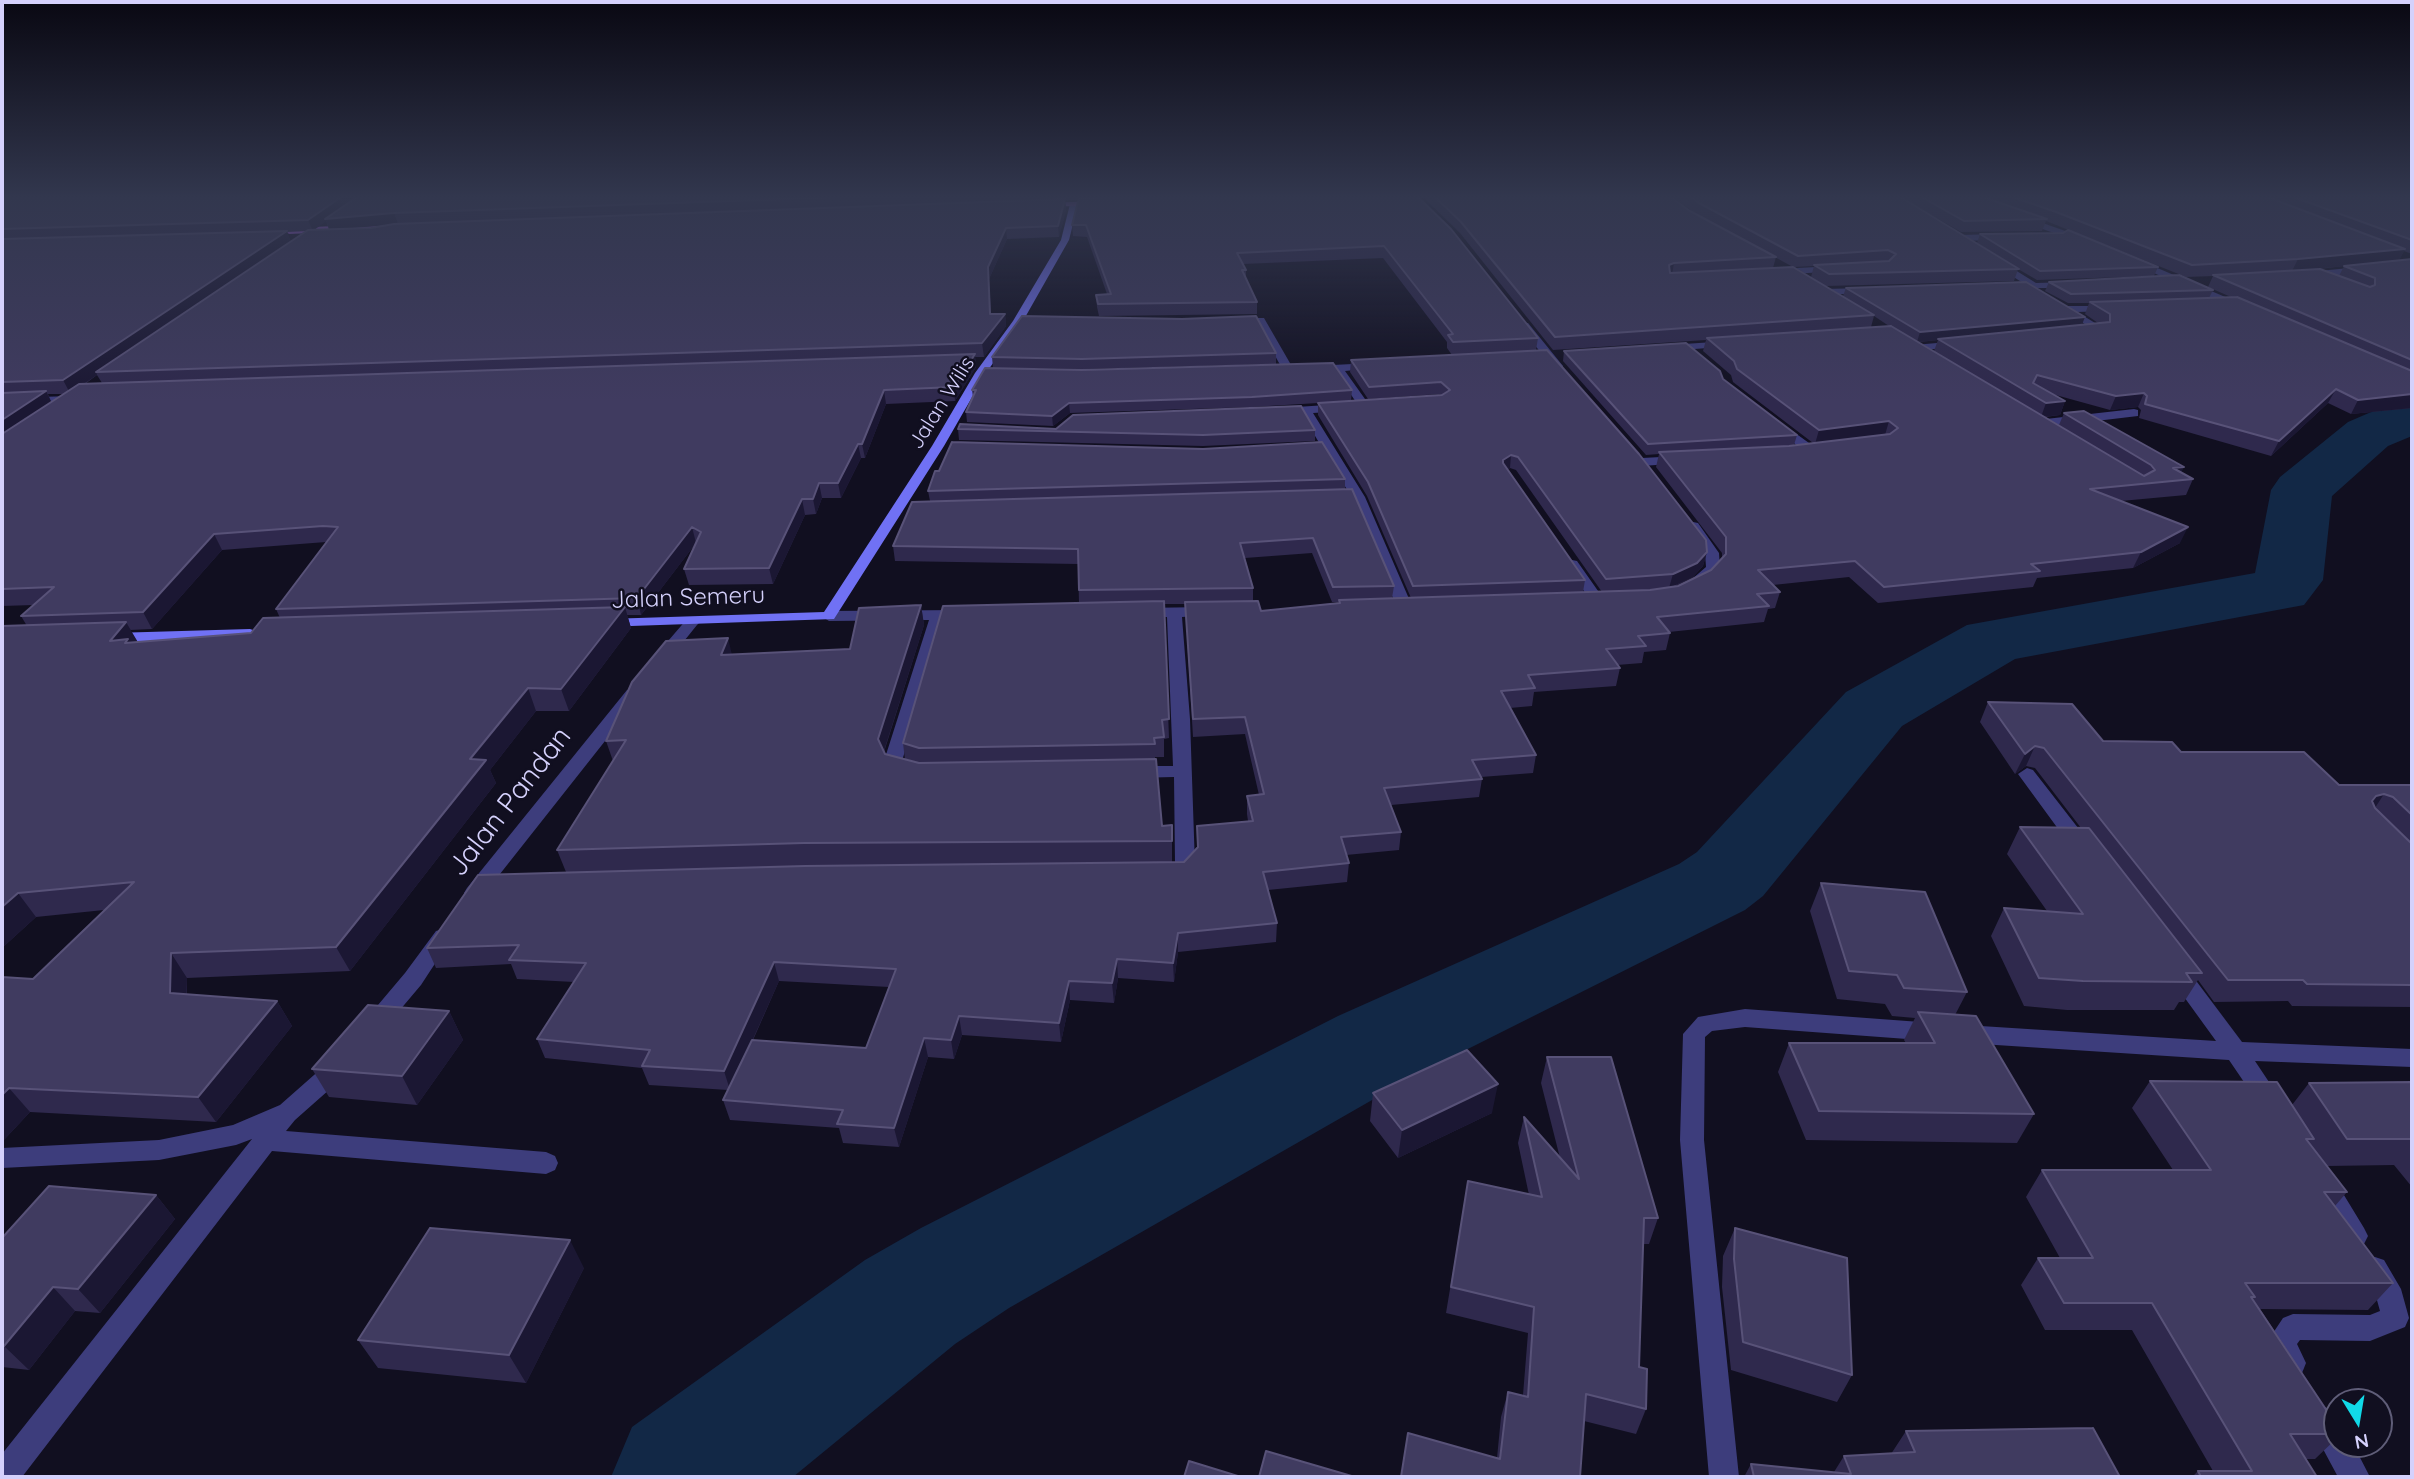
<!DOCTYPE html>
<html>
<head>
<meta charset="utf-8">
<style>
	body { margin:0 }
	#map { position:relative; width:2414px; height:1479px; overflow:hidden; background:#110f20; font-family:Quicksand,sans-serif }
	canvas { display:block }
	.frame { position:absolute; inset:0; border:4px solid #d5d1fc; pointer-events:none }
	.north { position:absolute; left:2323px; top:1388px; width:70px; height:70px; box-sizing:border-box; background:#110f20; border:2px solid #5f5d78; border-radius:50%; rotate:169deg; font-size:19px; font-weight:700; line-height:28px; text-align:center; color:#d5d1fc }
	.north::after { content:''; display:block; margin:auto; width:24px; height:32px; background:#11d9e7; clip-path:polygon(50% 0,100% 100%,50% 72%,0 100%) }
</style>
</head>
<body>
<div id="map">
<canvas width="2414" height="1479"></canvas>
<div class="frame"></div>
<div class="north">N</div>
</div>
<script>
const context = document.querySelector('canvas').getContext('2d');
context.lineJoin = 'round';
const toPath = rows => new Path2D(rows.map(r => 'M' + r).join(''));
function paint(path, color) { context.fillStyle = color; context.fill(path, 'evenodd'); }
function strokePath(path, color, width, dash) { context.strokeStyle = color; context.lineWidth = width; context.lineCap = dash ? 'butt' : 'round'; context.setLineDash(dash || []); context.stroke(path); }
function drawText(font, color, halo, rows, align = 'center') {
  context.font = font + ' Quicksand,sans-serif'; context.lineWidth = 5; context.setLineDash([]); context.textBaseline = 'middle'; context.strokeStyle = halo; context.fillStyle = color; for (const [text, x, y, turn = 0] of rows) {
    context.save(); context.translate(x, y); context.rotate((+turn || 0) * Math.PI / 180); context.textAlign = isNaN(turn) ? turn : align; if (halo) context.strokeText(text, 0, 0); context.fillText(text, 0, 0); context.restore();
  }
}
paint(toPath([
	[2412,398,2412,436,2388,446,2332,496,2323,580,2304,605,2015,659,1902,726,1763,896,1745,910,1414,1076,1009,1308,955,1344,793,1477,611,1477,632,1427,865,1260,921,1228,1338,1016,1679,864,1697,852,1846,692,1967,625,2255,573,2271,490,2280,477,2348,422,2392,403,2412,398]
]), '#122846');
paint(toPath([
	[2023,216,2088,239,2089,241,2082,243,2020,221,2023,216],
	[1946,228,1960,235,2000,234,2004,237,2000,240,1958,241,1943,233,1942,231,1946,228],
	[2134,258,2244,305,2245,307,2236,309,2131,263,2129,261,2134,258],
	[1993,260,1999,260,2036,283,2070,282,2075,285,2070,288,2031,288,1993,264,1993,260],
	[2412,262,2412,268,2308,278,2303,275,2308,272,2412,262],
	[1836,266,1839,267,1839,271,1777,275,1772,272,1777,269,1836,266],
	[1822,289,1869,288,1874,291,1869,294,1819,294,1819,290,1822,289],
	[2114,306,2114,310,2110,311,2077,312,2105,329,2101,334,2089,336,2084,333,2093,329,2060,309,2065,306,2114,306],
	[1264,318,1294,370,1292,372,1284,372,1257,323,1235,324,1230,321,1235,318,1264,318],
	[1520,323,1528,323,1563,366,1563,370,1555,370,1520,327,1520,323],
	[1729,341,1733,342,1733,346,1669,351,1664,348,1669,345,1729,341],
	[1960,341,1964,342,1964,346,1914,351,1909,348,1914,345,1960,341],
	[1372,363,1378,366,1376,368,1345,371,1370,406,1364,410,1360,408,1335,371,1313,372,1307,369,1313,366,1372,363],
	[73,396,79,399,77,401,2,405,2,398,73,396],
	[1341,404,1345,405,1345,411,1313,413,1365,497,1413,608,1410,611,1400,611,1397,608,1353,501,1331,502,1324,498,1331,494,1349,493,1302,414,1282,416,1276,412,1282,408,1341,404],
	[2134,409,2138,410,2138,416,2037,428,2031,424,2037,420,2134,409],
	[1777,420,1816,448,1816,454,1808,454,1773,427,1771,424,1777,420],
	[1680,456,1686,460,1684,463,1642,466,1636,462,1642,458,1680,456],
	[1693,522,1698,523,1719,553,1720,568,1705,585,1691,590,1684,586,1706,567,1705,553,1686,526,1693,522],
	[1572,560,1577,561,1603,598,1606,601,1603,604,1593,604,1565,564,1572,560],
	[1207,607,1215,612,1212,615,1182,617,1190,719,1195,866,1192,871,1172,881,1165,879,1162,874,1175,863,1174,777,1133,778,1124,772,1133,766,1173,766,1167,617,1141,618,1133,613,1141,608,1207,607],
	[962,610,967,612,970,615,967,618,944,620,902,761,904,766,915,773,906,779,890,773,884,761,929,620,829,621,821,616,829,611,962,610],
	[692,617,697,619,700,622,697,625,668,661,656,661,654,658,656,655,687,619,692,617],
	[633,689,641,694,639,698,481,898,467,898,464,893,467,888,627,690,633,689],
	[2027,768,2033,770,2089,842,2092,847,2089,852,2075,852,2018,774,2027,768],
	[443,929,450,931,453,936,421,985,383,1030,375,1033,367,1030,364,1024,367,1018,405,973,436,931,443,929],
	[2177,964,2185,966,2242,1042,2412,1049,2412,1067,2255,1061,2281,1100,2277,1107,2269,1110,2261,1107,2229,1060,1965,1043,1957,1040,1954,1034,1957,1028,1965,1025,2216,1041,2166,972,2169,966,2177,964],
	[1745,1009,1934,1023,1942,1026,1945,1032,1942,1038,1934,1041,1745,1027,1712,1031,1705,1037,1704,1140,1739,1477,1709,1477,1680,1140,1683,1034,1698,1017,1745,1009],
	[339,1058,347,1060,351,1067,347,1074,295,1120,286,1131,546,1152,555,1156,558,1163,555,1170,546,1174,272,1151,22,1477,2,1477,2,1454,252,1139,236,1145,159,1160,2,1168,2,1148,159,1140,233,1125,280,1105,331,1060,339,1058],
	[2324,1174,2333,1177,2364,1228,2368,1236,2364,1244,2355,1248,2346,1244,2315,1193,2311,1185,2315,1177,2324,1174],
	[2375,1257,2384,1260,2401,1289,2409,1318,2405,1327,2370,1341,2300,1340,2297,1344,2306,1363,2302,1373,2292,1377,2282,1373,2267,1342,2283,1318,2293,1314,2370,1315,2380,1311,2375,1293,2362,1269,2366,1260,2375,1257],
	[2323,1406,2333,1411,2337,1417,2337,1444,2353,1444,2370,1477,2338,1477,2308,1421,2313,1411,2323,1406]
]), '#3d3d7c');
paint(toPath([
	[1074,202,1078,204,1069,240,1023,321,986,373,944,446,834,619,602,627,599,624,607,619,824,612,932,446,975,373,1013,321,1061,240,1070,204,1074,202],
	[250,629,256,631,258,634,256,637,113,643,105,638,113,633,250,629]
]), '#7071f4');
paint(toPath([
	[1100,201,1103,205,1044,207,1040,205,1044,203,1100,201],
	[381,224,401,230,397,233,381,230,289,234,285,231,289,228,381,224]
]), '#b761f3');
paint(toPath([
	[2,195,1416,195,1538,338,1536,350,1707,552,1703,566,1693,577,1673,587,1678,586,1711,570,1722,559,1722,553,1656,467,1659,454,1646,455,1563,361,1564,351,1723,379,1797,435,1794,445,1813,443,1733,382,1731,375,1703,351,1706,340,1553,350,1460,233,1421,195,1668,195,1690,211,1776,257,1773,268,1793,267,1696,214,1670,195,2412,195,2412,254,2404,251,2399,260,2412,259,2412,408,2351,414,2328,403,2271,456,2139,418,2141,410,2138,407,2110,410,2052,394,2065,401,2060,415,2045,417,2059,425,2064,413,2193,479,2186,495,2121,501,2180,543,2133,568,2037,578,2033,587,1878,603,1849,577,1773,585,1780,592,1775,608,1768,609,1764,622,1669,632,1670,633,1666,650,1644,652,1642,663,1617,665,1620,668,1616,686,1534,692,1532,706,1510,708,1536,755,1533,773,1481,777,1482,779,1479,797,1391,805,1401,832,1399,850,1346,855,1349,863,1347,882,1268,890,1277,923,1276,942,1178,952,1174,982,1118,978,1114,1003,1070,1000,1061,1042,962,1035,954,1059,928,1057,899,1147,843,1143,839,1128,730,1120,723,1100,728,1090,649,1085,642,1068,545,1058,537,1039,574,982,517,979,511,964,436,968,427,948,566,872,557,850,613,761,606,741,732,655,850,649,921,605,924,625,884,752,885,754,905,760,903,743,1079,603,1078,564,895,561,893,546,930,501,928,491,1345,479,1345,490,1394,586,1392,598,1411,598,1367,496,1318,415,1318,403,1252,407,1070,413,1053,426,967,422,966,412,973,397,972,390,1352,390,1351,401,1441,395,1440,394,1368,399,1350,372,1351,360,1452,355,1447,348,1447,342,1383,258,1243,264,1246,270,1246,278,1257,302,1257,314,1099,316,1097,307,1096,295,1107,294,1087,237,1073,236,1072,225,1079,200,1065,200,1066,210,1059,237,1007,239,989,279,991,314,1005,314,1006,326,984,357,975,357,976,367,955,401,886,404,865,458,861,458,841,498,822,498,816,514,805,515,773,584,689,585,684,569,696,543,641,615,627,615,631,628,569,711,536,711,490,770,496,783,350,971,187,978,187,994,277,1001,292,1026,216,1122,30,1112,2,1142,2,977,33,979,104,910,36,917,2,948,27,626,21,616,34,605,2,606],
	[1905,200,1961,232,2042,231,2046,221,2186,277,2213,276,2208,287,2231,297,2209,298,2213,290,2049,282,2045,291,2068,303,2089,303,2085,314,2098,323,2082,325,1846,288,1843,296,1826,286,2014,281,2018,269,2037,280,2154,276,2158,267,1980,234,1977,243,2010,263],
	[326,221,329,230,313,230],
	[391,225,371,228,338,229],
	[308,231,291,242,287,232],
	[1814,266,1811,277,1795,267],
	[2344,266,2339,276,2319,269],
	[1874,316,1889,326,1871,327],
	[1938,340,1934,351,1919,342],
	[97,375,102,383,85,384],
	[48,394,63,394,51,402],
	[1510,468,1516,470,1602,592,1583,592,1585,580,1507,470],
	[326,542,276,609,280,618,251,633,137,642,130,630,152,629,222,550],
	[1312,553,1332,602,1339,602,1339,603,1261,611,1253,601,1253,588,1245,558],
	[1164,604,1185,604,1193,737,1245,734,1259,795,1247,796,1247,814,1248,821,1184,862,1172,862,1172,825,1162,826,1155,759,1155,757,1164,757,1164,739,1169,738],
	[779,981,889,987,866,1048,753,1040],
	[1276,353,1276,364,1083,369,993,368,992,357],
	[958,429,1056,429,1315,430,1315,441,1203,446,959,440],
	[1988,702,2103,741,2181,752,2339,785,2412,785,2412,1007,2292,1006,2288,1001,2214,1002,2198,980,2184,1002,2179,1002,2174,1010,2067,1010,2024,1006,1991,936,2004,908,2047,911,2007,854,2020,827,2081,828,2035,768,2026,766,2015,774,1980,722],
	[1821,883,1967,992,1955,1015,2034,1114,2017,1143,1806,1140,1778,1072,1789,1043,1906,1043,1904,1040,1915,1018,1892,1016,1885,1004,1837,999,1810,911],
	[449,1011,463,1040,417,1105,329,1097,312,1069],
	[1547,1057,1658,1218,1649,1244,1643,1244,1639,1367,1646,1409,1636,1434,1584,1421,1580,1477,1401,1477,1408,1433,1497,1458,1501,1417,1508,1392,1523,1395,1528,1333,1446,1313,1468,1181,1529,1195,1518,1143,1524,1117,1560,1158,1541,1083],
	[2150,1081,2292,1105,2309,1083,2412,1082,2412,1187,2394,1165,2327,1166,2347,1192,2335,1206,2393,1283,2368,1310,2260,1309,2337,1426,2337,1438,2315,1459,2306,1459,2317,1477,2192,1477,2198,1471,2213,1471,2132,1330,2045,1330,2021,1285,2038,1258,2060,1258,2026,1197,2042,1170,2173,1170,2132,1108],
	[1373,1093,1492,1113,1398,1158,1370,1121],
	[156,1195,175,1219,100,1313,75,1311,29,1370,2,1367,2,1238],
	[1735,1228,1852,1375,1837,1402,1731,1370,1722,1287,1723,1256],
	[584,1268,526,1383,378,1368,358,1340],
	[1906,1431,2120,1477,1744,1477,1751,1464,1834,1472,1844,1456,1891,1454]
]), '#2f294d');
paint(toPath([
	[344,195,363,195,394,213,398,224,330,230,326,221,313,231,308,220],
	[1065,199,1066,210,1059,237,1058,226],
	[1006,228,1007,239,989,279,991,327,988,267],
	[287,231,291,243,96,372,97,375,70,393,63,380],
	[2405,249,2399,261,2292,271,2298,259],
	[1674,263,1672,275,1667,277,1669,265],
	[1005,314,1006,326,984,357,982,343],
	[2085,317,2081,327,1938,339,1938,340,1917,342,1920,332],
	[975,354,976,367,955,401,954,387],
	[2336,389,2328,403,2271,456,2279,441],
	[884,390,886,404,865,458,862,444],
	[46,391,53,405,2,440,2,420],
	[2144,393,2138,407,2110,410,2116,396],
	[2412,394,2412,408,2351,414,2358,400],
	[2065,401,2060,415,2041,417,2046,403],
	[1069,403,1070,413,1053,426,1052,416],
	[1889,421,1885,435,1815,444,1819,430],
	[858,444,861,458,841,498,838,483],
	[1511,455,1510,468,1502,473,1503,460],
	[2184,467,2177,481,2173,468],
	[819,483,822,498,816,514,813,499],
	[802,499,805,515,773,584,769,568],
	[692,527,696,543,641,615,637,598],
	[2188,527,2180,543,2133,568,2141,552],
	[214,534,222,550,152,629,143,612],
	[1707,552,1703,566,1693,577,1669,588,1673,574],
	[921,605,924,625,881,760,878,739],
	[625,607,631,628,569,711,561,689],
	[126,622,139,644,110,641],
	[728,638,733,659,721,655],
	[528,688,536,711,490,770,496,783,350,971,336,947,470,759],
	[2035,746,2026,766,2015,774,2025,754],
	[2384,794,2371,814,2362,816,2376,796],
	[18,893,36,917,2,948,2,907],
	[1178,933,1178,952,1174,982,1173,963],
	[171,953,187,978,186,1018,170,993],
	[1117,959,1118,978,1114,1003,1112,983],
	[774,962,779,981,730,1090,724,1071],
	[1069,981,1070,1000,1061,1042,1059,1023],
	[277,1001,292,1026,216,1122,198,1097],
	[449,1011,463,1040,417,1105,402,1076],
	[959,1016,962,1035,954,1059,951,1040],
	[924,1038,928,1057,899,1147,894,1128],
	[1498,1084,1492,1113,1398,1158,1402,1130],
	[9,1088,30,1112,2,1142,2,1095],
	[156,1195,175,1219,100,1313,78,1289],
	[570,1240,584,1268,526,1383,509,1355],
	[53,1287,75,1311,29,1370,4,1346]
]), '#1b1733');
const building = toPath([
	[2,195,344,195,308,220,2,229,2,195],
	[360,195,898,195,394,213,325,219,360,195],
	[1161,195,1416,195,1451,229,1538,338,1453,342,1448,335,1453,334,1384,246,1237,253,1246,270,1242,270,1257,302,1098,304,1096,295,1111,294,1086,225,1072,225,1079,198,1161,195],
	[1433,195,1668,195,1690,211,1776,257,1674,263,1669,265,1670,273,1793,267,1874,315,1555,337,1461,222,1433,195],
	[1688,195,1897,195,2019,269,1829,274,1814,265,1889,261,1896,254,1888,250,1798,256,1699,203,1688,195],
	[1918,195,1977,195,2047,219,1964,221,1918,195],
	[2007,195,2262,195,2405,249,2298,259,2192,265,2056,212,2007,195],
	[2288,195,2412,195,2412,240,2288,195],
	[1065,199,1058,226,1006,228,988,267,990,314,1005,314,982,343,96,372,308,230,371,228,394,224,1065,199],
	[2068,230,2158,267,2040,271,1980,234,2063,233,2068,230],
	[287,231,63,380,2,382,2,239,287,231],
	[2412,259,2412,360,2213,275,2320,269,2370,287,2375,285,2375,278,2344,266,2412,259],
	[2179,275,2213,290,2071,294,2049,282,2179,275],
	[2026,282,2085,317,1920,332,1846,288,2026,282],
	[2237,297,2412,371,2412,394,2358,400,2336,389,2279,441,2145,404,2147,396,2144,393,2116,396,2037,375,2033,383,2065,401,2046,403,1938,339,2110,322,2110,314,2090,302,2237,297],
	[1022,316,1182,319,1256,316,1276,353,1082,359,992,357,1022,316],
	[1891,326,2144,476,2155,470,2151,465,2064,413,2084,411,2184,467,2173,468,2193,479,2090,489,2188,527,2141,552,2031,564,2040,571,1884,587,1855,561,1758,570,1780,592,1757,594,1769,606,1657,617,1670,633,1638,636,1646,646,1606,649,1620,668,1528,675,1535,688,1501,691,1536,755,1472,760,1482,779,1384,788,1401,832,1341,837,1349,863,1263,872,1277,923,1178,933,1173,963,1117,959,1112,983,1069,981,1059,1023,959,1016,951,1040,924,1038,894,1128,837,1124,843,1110,723,1100,752,1040,866,1048,896,969,774,962,724,1071,642,1066,650,1050,537,1039,586,963,509,960,519,945,427,948,478,875,805,866,1184,862,1198,847,1197,826,1253,821,1247,796,1264,794,1245,717,1193,719,1185,602,1258,601,1261,611,1340,603,1339,600,1650,590,1678,586,1711,570,1726,554,1726,537,1659,452,1789,446,1890,434,1898,428,1889,421,1819,430,1737,369,1734,361,1707,338,1891,326],
	[1686,343,1720,371,1723,379,1797,435,1648,444,1564,351,1686,343],
	[1547,350,1639,454,1706,540,1707,552,1697,563,1673,574,1606,579,1518,457,1511,455,1503,460,1503,463,1585,580,1413,586,1368,482,1318,403,1442,395,1450,390,1441,382,1369,387,1351,360,1547,350],
	[975,354,954,387,884,390,862,444,858,444,838,483,819,483,813,499,802,499,769,568,684,569,701,532,692,527,637,598,276,609,338,527,323,526,214,534,143,612,21,616,54,587,2,589,2,434,79,384,975,354],
	[1333,363,1352,390,1252,397,1069,403,1052,416,966,412,976,390,972,390,985,368,1082,370,1333,363],
	[46,391,2,420,2,393,46,391],
	[1301,406,1315,430,1203,435,958,429,960,424,1056,429,1073,415,1301,406],
	[952,442,1203,449,1322,442,1345,479,928,491,935,471,939,471,952,442],
	[1352,489,1394,586,1333,587,1313,538,1240,543,1253,588,1079,590,1078,549,893,546,912,502,1352,489],
	[1164,601,1169,719,1162,720,1164,737,1154,738,1155,744,919,748,903,743,943,606,1164,601],
	[921,605,878,739,885,754,919,763,1156,759,1162,826,1172,825,1172,841,804,843,557,850,626,740,606,741,632,682,666,641,728,638,721,655,850,649,859,608,921,605],
	[625,607,561,689,528,688,470,759,486,760,336,947,171,953,170,993,277,1001,198,1097,9,1088,2,1095,2,977,33,979,134,882,18,893,2,907,2,626,126,622,110,641,128,639,125,643,251,633,263,618,625,607],
	[1988,702,2072,704,2103,741,2172,742,2181,752,2304,752,2339,785,2412,785,2412,815,2393,797,2384,794,2376,796,2372,801,2375,808,2412,844,2412,985,2307,984,2303,980,2228,980,2044,748,2035,746,2025,754,1988,702],
	[2020,827,2089,828,2202,973,2186,973,2192,982,2083,981,2039,978,2004,908,2083,914,2020,827],
	[1821,883,1925,892,1967,992,1904,988,1897,975,1849,971,1821,883],
	[368,1005,449,1011,402,1076,312,1069,368,1005],
	[1918,1012,1976,1016,2034,1114,1819,1111,1789,1043,1935,1043,1918,1012],
	[1467,1050,1498,1084,1402,1130,1373,1093,1467,1050],
	[1547,1057,1611,1057,1658,1218,1644,1218,1639,1367,1647,1369,1646,1409,1586,1394,1580,1477,1401,1477,1408,1433,1500,1459,1508,1392,1528,1397,1534,1307,1451,1287,1468,1181,1542,1197,1524,1117,1579,1179,1547,1057],
	[2150,1081,2277,1082,2314,1139,2306,1139,2347,1192,2324,1192,2393,1283,2245,1283,2255,1297,2251,1297,2337,1426,2337,1434,2290,1434,2317,1477,2201,1477,2198,1471,2252,1471,2152,1303,2064,1303,2038,1258,2093,1258,2042,1170,2211,1170,2150,1081],
	[2412,1082,2412,1139,2347,1139,2309,1083,2412,1082],
	[49,1186,156,1195,78,1289,53,1287,4,1346,2,1345,2,1238,49,1186],
	[430,1228,570,1240,509,1355,358,1340,430,1228],
	[1735,1228,1847,1258,1852,1375,1743,1342,1734,1259,1735,1228],
	[2093,1428,2120,1477,1754,1477,1751,1464,1851,1474,1844,1456,1915,1452,1906,1431,2093,1428],
	[1266,1451,1355,1477,1259,1477,1266,1451],
	[1189,1461,1241,1477,1184,1477,1189,1461]
]);
paint(building, '#403b60');
strokePath(building, '#585278', 2);
const sky = context.createLinearGradient(0, 0, 0, 402);
sky.addColorStop(0, '#090812');
sky.addColorStop(0.49, '#32374e');
sky.addColorStop(1, '#32374e00');
context.fillStyle = sky;
context.fillRect(0, 0, 2414, 402);
drawText('21px', '#d5d1fc', '#110f20', [
	["Jalan Wilis",942,403,-58]
]);
drawText('24px', '#d5d1fc', '#110f20', [
	["Jalan Semeru",688,598,-2]
]);
drawText('28px', '#d5d1fc', '#110f20', [
	["Jalan Pandan",510,802,-52]
]);
</script>
</body>
</html>
